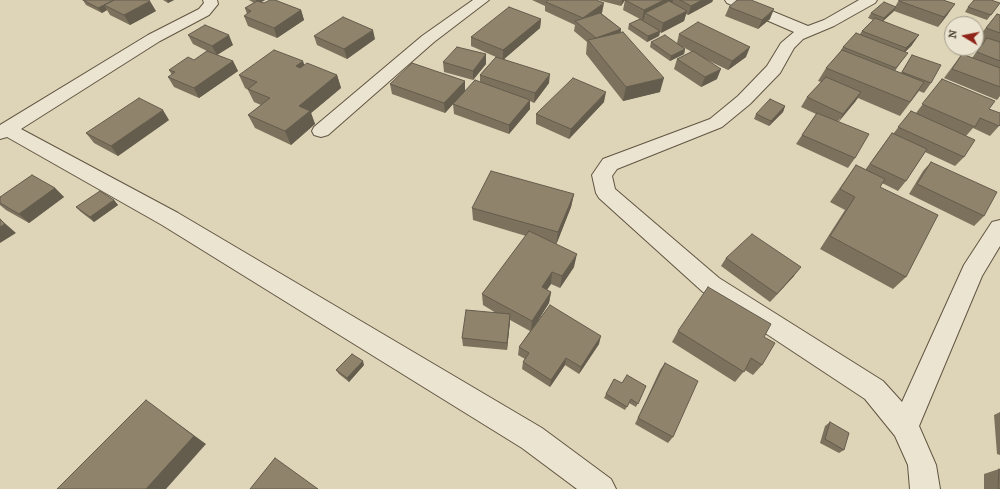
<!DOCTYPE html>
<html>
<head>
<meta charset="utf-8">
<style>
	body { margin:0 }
	#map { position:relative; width:1000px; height:489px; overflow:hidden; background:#ded5b8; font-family:"IM FELL French Canon",serif }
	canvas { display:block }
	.north { position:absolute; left:944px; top:16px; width:40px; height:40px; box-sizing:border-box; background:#eae4d1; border:1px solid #a39a88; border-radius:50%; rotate:280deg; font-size:11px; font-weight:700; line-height:16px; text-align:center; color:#392a1a }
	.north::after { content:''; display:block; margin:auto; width:14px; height:18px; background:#8f2418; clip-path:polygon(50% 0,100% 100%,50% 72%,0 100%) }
</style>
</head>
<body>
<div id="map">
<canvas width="1000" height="489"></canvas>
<div class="north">N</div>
</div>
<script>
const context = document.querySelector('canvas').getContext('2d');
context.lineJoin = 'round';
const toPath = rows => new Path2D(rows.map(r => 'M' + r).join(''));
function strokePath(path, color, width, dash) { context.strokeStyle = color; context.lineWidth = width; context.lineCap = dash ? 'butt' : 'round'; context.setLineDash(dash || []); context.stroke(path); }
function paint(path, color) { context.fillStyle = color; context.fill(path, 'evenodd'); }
const minor = toPath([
	[203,0,217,0,218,4,209,15,160,41,21,129,178,213,542,428,611,479,616,489,577,489,522,448,162,225,7,137,0,139,0,125,148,35,199,9,204,3,203,0],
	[473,0,489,0,434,42,328,135,321,137,314,135,312,131,314,127,422,36,473,0],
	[725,0,745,0,808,26,824,20,859,0,877,0,875,3,834,26,803,39,794,48,780,73,750,104,722,127,617,169,612,176,615,189,719,278,883,381,902,402,964,265,992,222,1000,220,1000,246,982,276,919,426,936,465,940,489,910,489,908,465,895,436,865,399,703,292,599,198,596,193,592,175,603,159,710,119,738,96,767,66,781,43,794,32,727,3,725,0]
]);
strokePath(minor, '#625542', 2);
paint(minor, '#eae4d1');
paint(toPath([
	[83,0,156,11,130,25,110,15,107,10,102,13,86,5],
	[163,0,174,0,168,3],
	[249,0,265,0,261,2,264,3,301,10,304,20,277,38,248,26,244,16,247,14,245,8,254,3],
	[532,0,596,0,602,13,601,13,621,29,621,33,660,92,623,101,586,54,587,42,574,31,575,25,545,11,545,6],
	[598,0,625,0,621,6],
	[625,0,713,0,712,2,688,15,686,14,684,21,661,33,660,32,659,36,647,42,628,29,629,24,640,19,623,10],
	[899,0,948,14,938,27,894,11,883,21,912,45,905,52,901,62,895,71,901,73,912,55,931,83,924,93,919,91,900,116,858,98,855,102,838,121,855,158,848,168,796,144,816,114,801,107,807,97,821,82,818,81,826,68,839,53,843,47,860,34,862,31,873,20,868,18,871,13,895,7],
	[1000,3,987,20,965,12,968,7],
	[729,7,770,19,758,29,725,16],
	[997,14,1000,15,1000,96,997,100,944,78,962,54,972,58,982,44,976,41,976,40],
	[541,19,540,28,504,59,549,83,534,103,530,101,530,109,509,134,454,114,453,104,445,113,392,94,390,84,465,81,465,91,480,82,480,75,496,57,471,46,471,37],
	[679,34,746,57,728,70,705,59,717,79,701,87,674,69,677,59,692,52,683,47,685,49,684,54,670,61,650,47,651,42,677,43],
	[188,35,233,45,217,55,233,61,238,71,199,98,174,87,168,77,172,75,169,70,194,60,207,51,193,44],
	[314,36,375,39,347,59,317,45],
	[486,54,486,64,473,80,444,72,443,62],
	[303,61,304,65,337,75,341,88,311,113,315,124,291,145,255,128,248,115,261,105,254,102,248,90,245,88,239,75],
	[942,79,989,109,999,126,990,136,973,128,966,136,964,157,955,166,925,152,906,181,898,191,882,183,880,187,906,277,893,289,820,249,845,210,830,202,856,165,865,170,892,133,893,134,911,111,916,113],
	[604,102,569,139,536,124,536,114],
	[785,106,783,112,769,126,754,119,756,114],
	[169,120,118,156,94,143,86,133],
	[931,162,984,216,974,226,909,194,923,171],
	[55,188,64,197,29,223,6,210,0,205,0,197],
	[574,194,571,207,556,245,574,267,560,288,551,284,547,290,551,292,549,303,539,319,599,344,579,374,565,365,550,387,522,369,523,362,525,359,518,355,519,347,530,331,510,320,507,350,463,346,462,338,496,313,483,305,482,294,526,236,473,220,472,208],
	[114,200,118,205,94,222,81,212,76,207],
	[726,258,794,276,770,302,721,266],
	[678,331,764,337,762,365,753,375,745,370,735,382,672,342],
	[665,363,673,437,668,443,635,424,660,370],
	[364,365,349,382,339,374,336,370],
	[622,383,646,386,636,407,629,403,625,410,604,398,606,394],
	[1000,412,1000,455,997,454,994,415],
	[830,422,844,450,839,453,820,443,825,426],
	[999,469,1000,489,984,489,984,474]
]), '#7b715d');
paint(toPath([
	[114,0,104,5,107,10,102,13,98,8],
	[167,0,174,0,168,3],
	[256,0,265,0,258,4],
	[622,0,625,0,621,6],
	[664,0,673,0,672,4,645,13,644,19,642,20,644,10],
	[702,0,713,0,712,2,688,15,691,6],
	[150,1,156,11,130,25,124,15],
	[604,3,602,13,582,27,583,18],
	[955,4,948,14,938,27,944,17],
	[896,7,893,12,881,23,884,18],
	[774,9,770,19,758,29,762,20],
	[301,10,304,20,277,38,274,28],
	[687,11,684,21,661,33,663,23],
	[541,19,540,28,503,60,503,50],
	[621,29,619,39,596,38],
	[373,30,375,39,347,59,344,49],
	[660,31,659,36,647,42,648,36],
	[229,35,233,45,217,55,212,46],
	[919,35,912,45,899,58,906,48],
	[750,47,746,57,728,70,732,61],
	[685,49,684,54,670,61,671,56],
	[486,54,486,64,473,80,473,71],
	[233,61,238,71,199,98,194,88],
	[303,61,307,75,296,66],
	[721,69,717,79,701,87,705,77],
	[550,74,549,83,534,103,535,93],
	[337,75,341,88,311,113,315,124,291,145,285,131,299,106],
	[664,78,660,92,623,101,626,87],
	[465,81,465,91,445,113,444,103],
	[606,92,604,102,569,139,571,129],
	[861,92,855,102,837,124,843,114],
	[530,100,530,109,509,134,509,125],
	[785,106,783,112,769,126,771,121],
	[163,110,169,120,118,156,111,146],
	[55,188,64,197,29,223,19,214],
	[574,194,571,207,556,245,558,232],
	[114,200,118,205,94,222,90,217],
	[0,219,16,233,0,243],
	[577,254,574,267,560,288,562,276],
	[801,267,794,276,770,302,777,294],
	[552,272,551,284,540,299,542,287],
	[551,292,549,303,531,332,532,321],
	[510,314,510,322,507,350,507,343],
	[601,336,599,344,579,374,581,367],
	[566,358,565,365,550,387,551,380],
	[363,361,364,365,349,382,347,378],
	[159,410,206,444,166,489,146,489]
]), '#645c4c');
const building = toPath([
	[83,0,114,0,98,8,83,0],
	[114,0,148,0,150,1,124,15,104,5,114,0],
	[270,0,275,0,301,10,274,28,244,16,251,11,245,8,257,1,264,3,270,0],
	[548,0,596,0,604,3,583,18,546,2,548,0],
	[625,0,664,0,644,10,625,0],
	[680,0,702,0,691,6,680,0],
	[737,0,751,0,774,9,762,20,729,7,737,0],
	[899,0,943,0,955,4,944,17,899,1,899,0],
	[974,0,991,0,1000,3,991,15,968,7,974,0],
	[669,1,687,11,663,23,645,13,669,1],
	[884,2,896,7,884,18,871,13,884,2],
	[509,7,541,19,503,50,471,37,509,7],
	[600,13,621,29,596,38,575,21,600,13],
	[997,14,1000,15,1000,33,986,28,997,14],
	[343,17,373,30,344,49,314,36,343,17],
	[875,18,919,35,906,48,862,31,875,18],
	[640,19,660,31,648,36,629,24,640,19],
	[698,22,750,47,732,61,679,34,698,22],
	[205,25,229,35,212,46,188,35,205,25],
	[623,32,664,78,626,87,588,40,623,32],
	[856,33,908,53,896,68,843,47,856,33],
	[665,35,685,49,671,56,651,42,665,35],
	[987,38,1000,42,1000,61,977,52,987,38],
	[457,47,486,54,473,71,443,62,457,47],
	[274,50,303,61,296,66,300,68,307,63,337,75,299,106,310,111,285,131,248,115,270,98,248,89,257,82,239,75,274,50],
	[842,50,924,82,910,102,826,68,842,50],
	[207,51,233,61,194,88,168,77,175,72,169,70,188,57,194,60,207,51],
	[693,51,721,69,705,77,677,59,693,51],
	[962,54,1000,68,1000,87,952,69,962,54],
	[912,55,941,65,931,83,902,72,912,55],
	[496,57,550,74,535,93,480,75,496,57],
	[412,63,465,81,444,103,390,84,412,63],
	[826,77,861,92,843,114,807,97,826,77],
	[573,78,606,92,571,129,536,114,573,78],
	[942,79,995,101,989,109,1000,113,1000,125,999,126,980,118,975,127,922,104,942,79],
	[475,80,530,100,509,125,453,104,475,80],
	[139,98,163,110,111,146,86,133,139,98],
	[770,99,785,106,771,121,756,114,770,99],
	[911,111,975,140,964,157,898,127,911,111],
	[817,113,869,134,855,158,802,135,817,113],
	[892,133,927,149,906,181,870,164,892,133],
	[931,162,997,192,984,216,917,184,931,162],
	[856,165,885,179,880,187,938,215,906,277,830,236,855,197,840,189,856,165],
	[491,171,574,194,558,232,472,208,491,171],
	[32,175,55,188,19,214,0,203,0,197,32,175],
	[100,191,114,200,90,217,76,207,100,191],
	[0,219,5,224,0,227,0,219],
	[529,231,577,254,562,276,552,272,542,287,551,292,532,321,482,294,529,231],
	[752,234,801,267,777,294,726,258,752,234],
	[708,287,771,324,764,337,775,343,762,365,751,358,744,372,678,331,708,287],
	[550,305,601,336,581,367,566,358,551,380,523,362,529,353,519,347,550,305],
	[466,310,510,314,507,343,462,338,466,310],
	[352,354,363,361,347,378,336,370,352,354],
	[665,363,698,381,673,437,638,418,665,363],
	[627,375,646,386,638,404,631,399,627,407,606,394,614,379,622,383,627,375],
	[146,400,194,436,146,489,57,489,146,400],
	[830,422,849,433,844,450,825,439,830,422],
	[275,458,318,489,250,489,275,458],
	[999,469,1000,470,1000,489,998,489,999,469]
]);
paint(building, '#8f836c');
strokePath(building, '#645c4c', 1);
</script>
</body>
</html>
